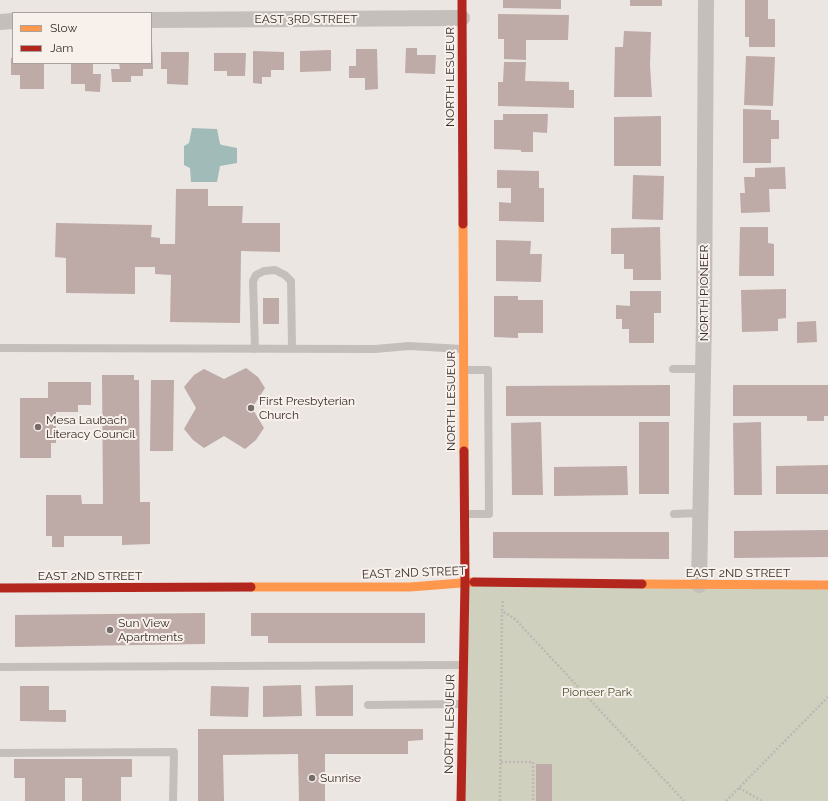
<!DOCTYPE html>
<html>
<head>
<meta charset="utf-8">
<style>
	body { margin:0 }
	#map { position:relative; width:828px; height:801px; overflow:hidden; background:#ece6e3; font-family:Raleway,sans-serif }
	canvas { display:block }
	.legend { position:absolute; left:12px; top:12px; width:140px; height:52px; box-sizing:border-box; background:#f8f0eb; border:1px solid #aaa29e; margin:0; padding:5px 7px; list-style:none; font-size:12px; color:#362c2a }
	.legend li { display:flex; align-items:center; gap:8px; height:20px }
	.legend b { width:20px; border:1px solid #aaa29e }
</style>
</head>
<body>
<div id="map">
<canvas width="828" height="801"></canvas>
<ul class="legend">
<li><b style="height:5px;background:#ff974d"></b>Slow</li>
<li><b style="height:5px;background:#b3261e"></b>Jam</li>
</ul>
</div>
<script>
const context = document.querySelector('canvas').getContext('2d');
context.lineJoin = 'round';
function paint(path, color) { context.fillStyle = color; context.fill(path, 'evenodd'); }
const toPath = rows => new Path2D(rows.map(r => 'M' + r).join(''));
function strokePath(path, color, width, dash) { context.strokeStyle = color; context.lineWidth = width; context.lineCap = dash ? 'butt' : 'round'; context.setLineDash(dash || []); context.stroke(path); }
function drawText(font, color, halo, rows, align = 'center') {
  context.font = font + ' Raleway,sans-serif'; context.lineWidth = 4; context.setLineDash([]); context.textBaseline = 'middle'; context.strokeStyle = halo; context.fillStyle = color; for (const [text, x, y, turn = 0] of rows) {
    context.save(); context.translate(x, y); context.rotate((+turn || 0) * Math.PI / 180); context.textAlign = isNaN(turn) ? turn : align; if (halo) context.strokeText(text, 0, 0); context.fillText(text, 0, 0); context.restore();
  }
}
paint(toPath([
	[465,582,828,585,828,801,461,801]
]), '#cfd0be');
paint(toPath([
	[192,128,217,129,220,144,222,145,237,148,237,163,220,166,217,182,191,182,190,168,184,165,184,146,189,143]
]), '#a1bcb8');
paint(toPath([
	[503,0,561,0,561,9,503,8],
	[630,0,662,0,662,6,630,6],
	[745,0,768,0,768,19,775,19,775,47,749,47,749,37,745,37],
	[498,14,569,15,568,40,526,40,526,60,504,59,504,39,498,39],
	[624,31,651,32,650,65,652,97,614,97,615,47,623,47],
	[151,43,152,43,153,69,143,69,143,76,131,76,131,82,112,82,111,69,120,69,119,63,151,63],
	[406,48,417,48,417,55,436,55,435,74,405,73],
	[356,49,377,49,378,89,365,90,365,78,349,78,349,66,356,66],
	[331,50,331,71,300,72,300,51],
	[253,51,284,52,284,70,271,70,271,77,262,77,262,84,253,83],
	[161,52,189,52,188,85,167,84,167,69,161,69],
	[214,53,246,53,245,76,227,76,227,71,214,71],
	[746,56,775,57,773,106,744,105],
	[11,58,13,58,13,63,44,63,44,89,20,89,20,75,11,75],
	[504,62,526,62,525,81,569,82,569,90,574,90,574,108,498,106,498,82,503,82],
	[71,63,93,63,93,74,101,74,100,92,85,91,85,84,71,84],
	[743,109,771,110,771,120,779,120,779,139,771,139,771,163,743,163],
	[503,114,548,114,547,133,533,132,533,152,521,152,521,150,494,149,494,120,503,120],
	[661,116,661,166,614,166,614,117],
	[785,167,786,189,769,189,770,212,741,213,740,193,745,193,744,177,755,177,755,168],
	[497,170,539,171,539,188,544,188,544,222,499,221,499,202,511,203,511,188,497,188],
	[633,175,664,176,663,220,632,219],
	[176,189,208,189,208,206,243,206,242,223,280,223,280,252,241,251,240,323,170,322,171,275,155,274,155,267,135,267,135,294,66,293,66,258,55,257,56,223,152,225,151,237,160,238,160,244,175,244],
	[660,227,661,280,633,280,633,269,624,269,624,254,611,254,611,228],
	[740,227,768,227,768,243,774,244,774,276,739,276],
	[496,240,531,241,530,254,542,254,541,282,496,281],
	[786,289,786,318,778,319,778,331,742,332,741,290],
	[630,291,661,291,661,313,654,313,654,343,629,343,629,329,622,329,622,319,616,319,616,305,630,306],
	[494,296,518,296,518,300,543,300,543,333,518,333,518,338,494,337],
	[263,298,279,298,279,324,263,324],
	[816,321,817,342,797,343,797,322],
	[246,368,258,377,265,388,252,408,264,428,256,440,245,449,224,436,204,448,193,440,184,429,196,408,184,387,194,375,204,369,224,379],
	[102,375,134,375,134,380,139,380,140,502,150,502,150,544,122,545,122,536,64,536,64,547,52,547,52,536,46,536,46,495,81,495,82,504,103,504],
	[151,380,174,380,173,451,150,451],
	[48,382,91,382,91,405,78,405,78,412,56,412,56,443,51,443,51,458,20,458,20,398,48,398],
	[670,385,670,416,506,416,506,386],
	[733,385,828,385,828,416,824,416,824,421,807,421,807,416,733,416],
	[541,422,543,495,512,495,511,423],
	[639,422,669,422,669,494,639,494],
	[761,422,762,495,734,495,733,423],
	[828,465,828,494,776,494,776,466],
	[627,466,628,495,554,496,554,467],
	[828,530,828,557,734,558,734,531],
	[493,532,669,532,669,559,493,558],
	[205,613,205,644,15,647,15,615],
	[251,613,425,613,425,643,268,643,268,636,251,636],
	[301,685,302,716,263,717,263,686],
	[353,685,353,716,316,716,315,686],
	[20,686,49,686,49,710,66,710,66,722,20,721],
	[211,686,249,687,248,717,210,716],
	[198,729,423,729,423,740,408,741,408,754,325,754,325,801,299,801,298,754,223,755,224,801,198,801],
	[14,759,132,759,132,777,121,777,121,801,82,801,82,778,65,778,65,801,25,801,25,778,14,778],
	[536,764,552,764,552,801,536,801]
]), '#beaaa6');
strokePath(toPath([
	[503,601,502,611,515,619,684,801],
	[501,762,533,762,533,801],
	[739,788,762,801],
	[500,801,502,612],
	[726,801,828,697]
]), '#beb7b4', 2.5, [2, 2]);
strokePath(toPath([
	[0,348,375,349,409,346,463,349],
	[255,349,253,281,256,275,264,271,275,270,285,275,291,281,292,349],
	[673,369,704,369],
	[465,514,489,514,488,370,465,370],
	[674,514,701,513],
	[0,667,463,665],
	[368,705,461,704],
	[0,753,174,752,173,801]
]), '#c5bfbc', 8);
strokePath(toPath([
	[151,20,462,18],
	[0,22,13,21],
	[699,585,704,319,706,0]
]), '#c5bfbc', 16);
strokePath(toPath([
	[463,224,464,451],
	[642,584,828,585],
	[251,587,410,587,474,582]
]), '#ff974d', 9);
strokePath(toPath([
	[462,0,463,224],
	[474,582,642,584],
	[0,588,251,587],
	[461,801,465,582,464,451]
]), '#b3261e', 9);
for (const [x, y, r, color] of [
	[251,408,4,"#766d6b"],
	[38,427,4,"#766d6b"],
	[110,630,4,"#766d6b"],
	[312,778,4,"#766d6b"]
]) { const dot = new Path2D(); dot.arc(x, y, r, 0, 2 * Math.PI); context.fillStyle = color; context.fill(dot); strokePath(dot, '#f8f0eb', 1.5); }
drawText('12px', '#362c2a', '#f8f0eb', [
	["EAST 3RD STREET",306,19],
	["NORTH LESUEUR",450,77,-90],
	["NORTH PIONEER",704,293,-90],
	["NORTH LESUEUR",451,401,-90],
	["EAST 2ND STREET",414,573,-2],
	["EAST 2ND STREET",738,573],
	["EAST 2ND STREET",90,576],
	["NORTH LESUEUR",450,724,-89]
]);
drawText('12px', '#362c2a', '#f8f0eb', [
	["First Presbyterian",259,401],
	["Church",259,415],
	["Mesa Laubach",46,420],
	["Literacy Council",46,434],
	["Sun View",118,623],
	["Apartments",118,637],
	["Sunrise",320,778]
], 'left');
drawText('12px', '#4b5230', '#f8f0eb', [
	["Pioneer Park",597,692]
]);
</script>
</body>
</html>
